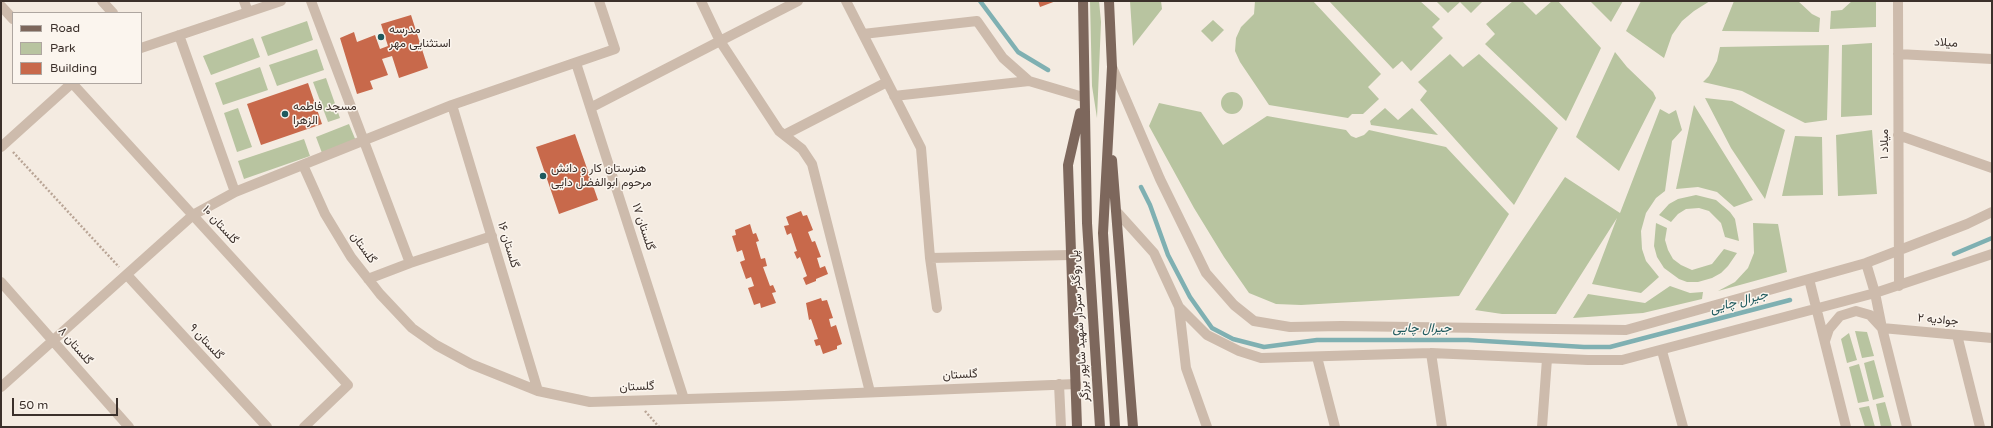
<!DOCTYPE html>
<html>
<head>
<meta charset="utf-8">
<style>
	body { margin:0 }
	#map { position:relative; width:1993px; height:428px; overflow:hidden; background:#f4ebe1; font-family:"Varela Round",sans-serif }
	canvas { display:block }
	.frame { position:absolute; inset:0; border:2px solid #3b302b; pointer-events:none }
	.legend { position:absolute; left:12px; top:12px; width:130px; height:72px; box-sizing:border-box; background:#fbf5ee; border:1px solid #aea6a0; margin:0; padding:5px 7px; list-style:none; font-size:12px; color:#3b302b }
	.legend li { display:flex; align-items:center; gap:8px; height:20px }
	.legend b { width:20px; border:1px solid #aea6a0 }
	.scale { position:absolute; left:12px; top:398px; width:106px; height:18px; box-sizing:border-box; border:2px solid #3b302b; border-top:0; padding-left:5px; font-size:12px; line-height:14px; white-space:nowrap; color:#3b302b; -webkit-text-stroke:3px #fbf5ee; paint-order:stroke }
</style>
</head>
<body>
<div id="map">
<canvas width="1993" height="428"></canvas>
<div class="frame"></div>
<ul class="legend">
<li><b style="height:5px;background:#7d675c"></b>Road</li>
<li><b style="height:11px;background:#b8c4a0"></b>Park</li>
<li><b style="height:11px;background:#c8694b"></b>Building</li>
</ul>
<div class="scale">50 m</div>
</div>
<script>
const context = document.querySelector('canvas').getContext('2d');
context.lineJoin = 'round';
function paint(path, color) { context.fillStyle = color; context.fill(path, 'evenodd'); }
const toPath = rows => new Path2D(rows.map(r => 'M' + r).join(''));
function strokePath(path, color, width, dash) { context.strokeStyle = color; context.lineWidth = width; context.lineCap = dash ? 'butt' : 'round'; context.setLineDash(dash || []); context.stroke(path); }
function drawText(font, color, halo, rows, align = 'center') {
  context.font = font + ' "Varela Round",Vazirmatn,sans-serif'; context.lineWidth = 3; context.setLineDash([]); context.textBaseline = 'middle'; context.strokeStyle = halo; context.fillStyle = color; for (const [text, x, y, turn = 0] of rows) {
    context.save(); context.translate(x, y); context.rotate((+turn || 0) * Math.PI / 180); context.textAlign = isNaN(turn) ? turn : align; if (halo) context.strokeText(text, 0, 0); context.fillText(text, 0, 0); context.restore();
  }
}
paint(toPath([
	[1090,1,1099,1,1101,22,1097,118,1092,86],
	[1130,1,1161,1,1162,9,1133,46],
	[1255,1,1313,1,1381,74,1368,87,1379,99,1363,114,1352,114,1348,118,1269,105,1240,62,1235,51,1236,38,1241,27,1254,14],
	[1329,1,1420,1,1440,19,1432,27,1443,38,1411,71,1402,61,1393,69],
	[1436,1,1483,1,1471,13,1460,2,1448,13],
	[1513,1,1522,1,1536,15,1552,1,1558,1,1601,48,1566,121,1485,44,1495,34,1486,24],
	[1590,1,1623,1,1611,22],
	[1641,1,1710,1,1694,11,1682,21,1672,35,1664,58,1626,31],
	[1734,1,1798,1,1812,14,1820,18,1819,32,1722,31],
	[1852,1,1876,1,1876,27,1830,29,1831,11,1842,10],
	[1213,20,1224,30,1212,42,1201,31],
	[307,21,313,40,268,56,261,37],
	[253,38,260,57,211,75,203,56],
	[1872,43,1872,115,1841,117,1842,45],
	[1829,45,1827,120,1805,123,1742,91,1703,82,1709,76,1717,61,1720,47],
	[317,49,324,70,277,86,269,65],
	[1615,52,1627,67,1653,92,1656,98,1619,171,1576,137],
	[1450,54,1463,67,1479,54,1558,128,1514,205,1420,100,1427,91,1418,82],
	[260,67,268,90,223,105,215,83],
	[326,78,340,118,328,122,313,82],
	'1221 103a11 11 0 1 1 22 0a11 11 0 1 1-22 0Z',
	[1705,98,1732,101,1785,130,1765,199,1731,148],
	[1159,103,1201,112,1223,145,1267,116,1346,130,1351,136,1356,138,1364,135,1369,130,1446,147,1509,214,1459,296,1301,305,1276,304,1249,293,1224,257,1194,208,1149,126],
	[1694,105,1753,200,1734,207,1717,192,1698,187,1676,189],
	[238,108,252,147,237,152,224,113],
	[1385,108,1398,120,1412,108,1438,135,1371,125,1370,121],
	[1660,109,1669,114,1676,110,1682,130,1672,141,1665,191,1656,198,1646,213,1641,231,1642,249,1646,261,1659,277,1641,293,1592,284,1617,218,1556,314,1502,314,1475,310,1565,177,1620,213],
	[349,124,356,141,322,153,316,137],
	[1872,130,1877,194,1838,196,1836,135],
	[1795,136,1822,137,1823,195,1782,196],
	[304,139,310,156,244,179,238,161],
	[1696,195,1716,200,1730,212,1735,219,1739,241,1725,237,1721,223,1709,211,1699,208,1686,209,1678,214,1671,222,1659,215,1669,204,1678,199],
	[1656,223,1667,228,1665,240,1668,250,1673,259,1681,265,1692,270,1712,264,1724,249,1737,253,1728,266,1721,273,1712,278,1698,282,1687,282,1679,279,1664,268,1657,257,1654,246],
	[1753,223,1778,224,1787,272,1718,291,1735,282,1748,268,1754,253],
	[1670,286,1690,293,1703,292,1702,299,1643,313,1573,318,1588,294,1645,303],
	[1855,331,1867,332,1874,356,1862,358],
	[1849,333,1857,360,1847,363,1841,339],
	[1874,360,1884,397,1873,400,1864,363],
	[1859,364,1869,401,1858,403,1849,367],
	[1885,402,1892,427,1881,427,1876,404],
	[1869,406,1875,427,1865,427,1859,408]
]), '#b8c4a0');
strokePath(toPath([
	[980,1,1018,52,1048,70],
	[1141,187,1150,205,1168,255,1190,297,1212,328,1233,339,1264,347,1317,340,1468,340,1584,347,1610,347,1790,300],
	[1954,254,1992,238]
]), '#7fb0b2', 4.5);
paint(toPath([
	[1038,1,1056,1,1040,7],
	[411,15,428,68,399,78,392,56,382,59,388,75,370,81,373,89,357,94,340,38,354,32,357,42,375,35,380,49,388,46,381,24],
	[308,83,322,124,261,145,247,104],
	[575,134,598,200,559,214,536,147],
	[801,211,803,216,807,215,813,230,808,232,812,242,815,241,821,257,817,258,820,268,825,266,828,274,816,279,816,281,806,285,803,278,807,276,800,257,797,259,794,252,797,251,791,233,787,235,784,226,789,225,786,217],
	[750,224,753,234,756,233,759,241,756,242,761,259,765,258,767,266,763,267,770,286,773,285,776,292,772,293,776,303,761,308,760,303,754,305,748,288,754,286,751,277,746,279,740,262,745,260,742,250,737,252,732,236,736,235,735,230],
	[821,298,822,301,827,300,833,318,829,319,831,327,836,325,842,344,837,346,837,349,823,354,820,345,816,346,814,340,818,339,811,319,809,320,806,303]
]), '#c8694b');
strokePath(toPath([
	[13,152,119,267],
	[645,411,659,427]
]), '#b9a596', 2.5, [2, 2]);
strokePath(toPath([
	[102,1,113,13],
	[244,1,248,12],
	[311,1,410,263],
	[798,1,720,41,779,131,802,149,812,164,870,392],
	[846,1,921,148,930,258,1071,255],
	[1898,1,1899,286],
	[1,6,13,19],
	[863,34,977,21,1003,58,1029,81,1083,97],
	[179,35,235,192],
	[141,48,281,1],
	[1898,54,1992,59],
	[576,63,684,399],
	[1112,67,1160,179,1206,273,1234,305,1254,321,1290,327,1341,326,1626,330,1866,263,1967,224,1992,212],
	[72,83,348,385,304,427],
	[894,96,1029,81],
	[452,105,538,391],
	[592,107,720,41,701,1],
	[784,135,887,82],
	[1898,135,1992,168],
	[1,147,72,83],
	[303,165,325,214,351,257,380,294,412,328,436,345,471,364,538,391,590,402,784,396,1076,384],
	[1118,213,1154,253,1179,307,1207,335,1239,351,1261,358,1431,353,1588,360,1622,360,1875,293,1992,254],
	[930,258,937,308],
	[1866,263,1875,293,1882,328,1907,427],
	[127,275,267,427],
	[368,279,410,263,492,236],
	[1809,279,1846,427],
	[1,282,129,427],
	[1179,307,1186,368,1207,427],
	[1957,335,1980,427],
	[1825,341,1829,329,1840,316,1856,311,1870,315,1882,328,1992,338],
	[1662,351,1683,427],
	[1431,353,1442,427],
	[1317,357,1335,427],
	[1059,384,1061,427],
	[1,387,193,215,235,192,452,105,615,49,599,1],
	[1542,427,1547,359]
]), '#cdbbac', 10);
strokePath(toPath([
	[1083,1,1087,223,1100,427],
	[1109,1,1112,67,1103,233,1115,427],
	[1112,160,1133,427],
	[1077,427,1068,165,1080,113]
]), '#7d675c', 10);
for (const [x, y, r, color] of [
	[381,37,4,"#1f5a5e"],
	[285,114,4,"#1f5a5e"],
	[543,176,4,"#1f5a5e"]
]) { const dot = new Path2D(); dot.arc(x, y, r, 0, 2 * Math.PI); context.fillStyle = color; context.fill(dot); strokePath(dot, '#fbf5ee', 1.5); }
drawText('12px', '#3b302b', '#fbf5ee', [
	["مدرسه",389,30],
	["استثنایی مهر",389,44],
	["مسجد فاطمه",293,107],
	["الزهرا",293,121],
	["هنرستان کار و دانش",551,169],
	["مرحوم ابوالفضل دایی",551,183]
], 'left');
drawText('12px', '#3b302b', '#fbf5ee', [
	["میلاد",1946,43,3],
	["میلاد ۱",1885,144,-90],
	["گلستان ۱۰",220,225,48],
	["گلستان ۱۷",643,227,72],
	["گلستان ۱۶",508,245,73],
	["گلستان",363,248,55],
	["جوادیه ۲",1938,320,5],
	["پل روگذر سردار شهید شاپور برزگر",1080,326,-94],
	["گلستان ۹",206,342,47],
	["گلستان ۸",75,346,49],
	["گلستان",960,375,-3],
	["گلستان",637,387,-2]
]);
drawText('italic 13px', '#1f5a5e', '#fbf5ee', [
	["جیرال چایی",1739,302,-15],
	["جیرال چایی",1422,329]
]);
</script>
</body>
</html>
